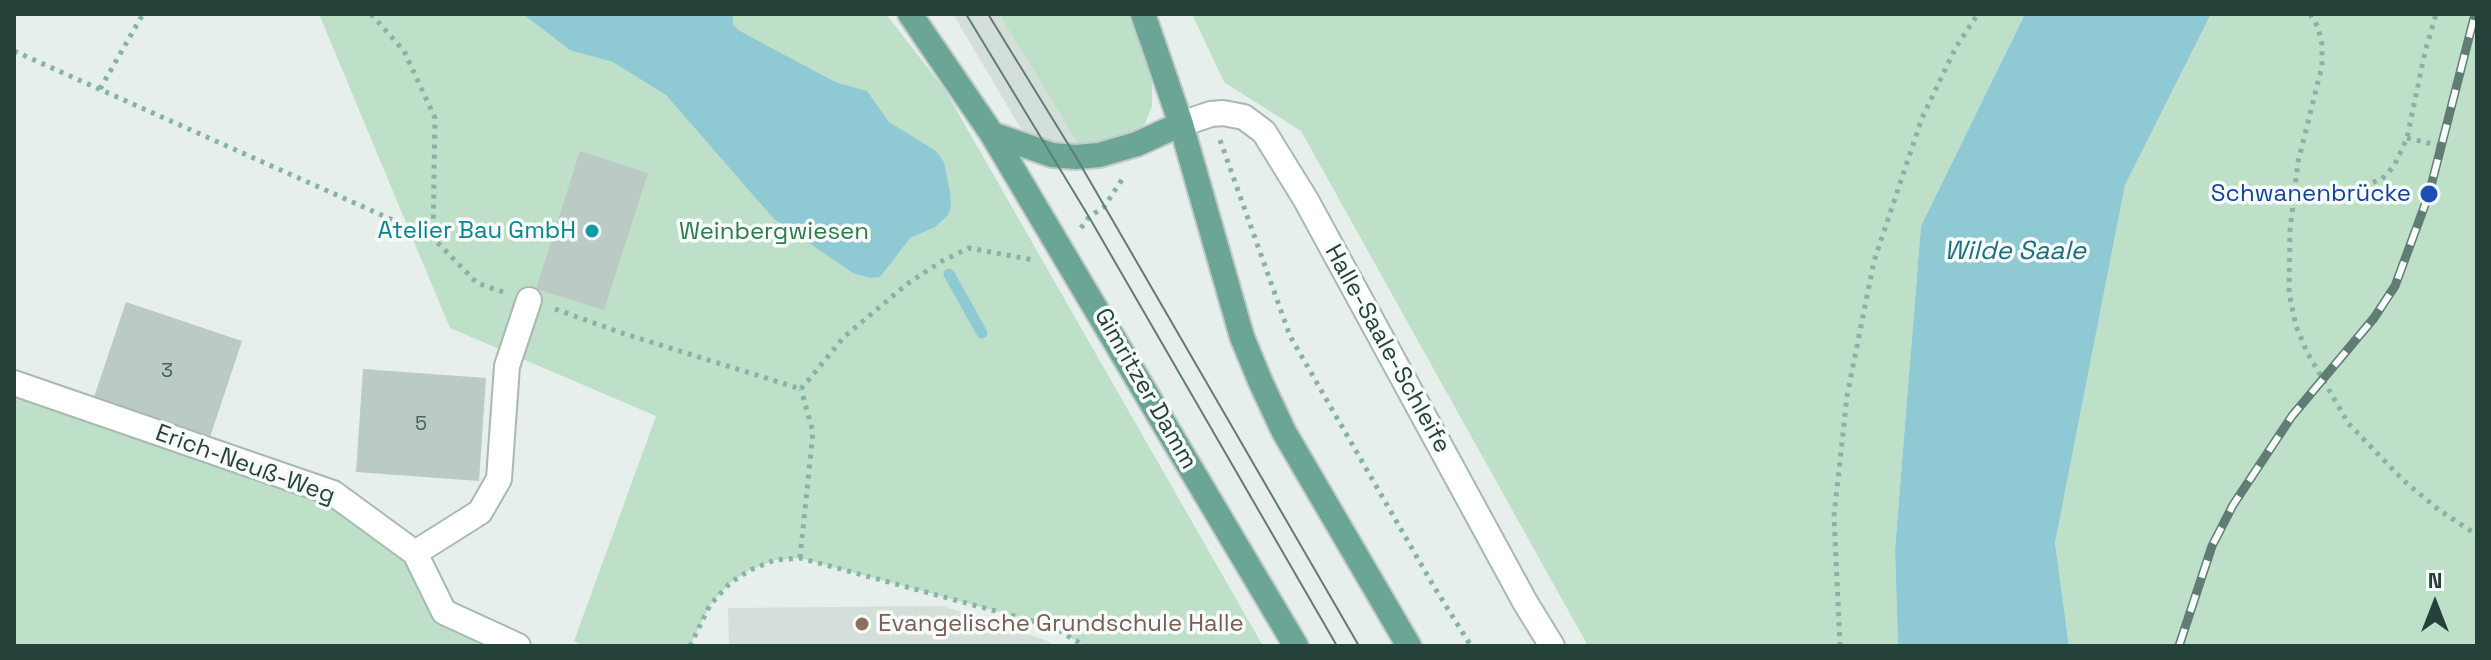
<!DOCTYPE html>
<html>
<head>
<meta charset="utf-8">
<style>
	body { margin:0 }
	#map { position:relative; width:2491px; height:660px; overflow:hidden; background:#e6efeb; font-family:"Space Grotesk",sans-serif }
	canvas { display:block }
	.frame { position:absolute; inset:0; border:16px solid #24423a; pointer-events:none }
	.north { position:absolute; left:2395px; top:564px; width:80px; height:80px; -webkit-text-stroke:6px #f7fbf9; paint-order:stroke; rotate:0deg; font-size:22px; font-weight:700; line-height:32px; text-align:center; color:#24423a }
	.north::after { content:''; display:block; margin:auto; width:28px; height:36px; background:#24423a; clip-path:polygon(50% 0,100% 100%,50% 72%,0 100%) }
</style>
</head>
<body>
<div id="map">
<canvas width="2491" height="660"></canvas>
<div class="frame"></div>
<div class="north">N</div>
</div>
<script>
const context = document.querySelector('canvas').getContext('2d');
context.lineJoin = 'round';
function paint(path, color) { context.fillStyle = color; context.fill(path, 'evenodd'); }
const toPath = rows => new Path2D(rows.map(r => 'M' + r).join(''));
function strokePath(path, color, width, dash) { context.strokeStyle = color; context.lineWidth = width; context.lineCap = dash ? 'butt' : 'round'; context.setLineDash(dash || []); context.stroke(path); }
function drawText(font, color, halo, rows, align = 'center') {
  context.font = font + ' "Space Grotesk",sans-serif'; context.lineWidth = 7; context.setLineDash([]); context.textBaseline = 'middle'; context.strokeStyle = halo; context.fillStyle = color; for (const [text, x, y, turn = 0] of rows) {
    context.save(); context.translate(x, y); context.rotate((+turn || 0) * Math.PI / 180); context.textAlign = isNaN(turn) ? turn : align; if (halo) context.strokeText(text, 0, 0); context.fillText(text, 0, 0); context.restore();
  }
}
paint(toPath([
	[953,14,999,14,1080,147,1058,145,1021,129],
	[943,606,1045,640,1056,646,729,646,728,608]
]), '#d4dfda');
paint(toPath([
	[319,14,886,14,945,90,1263,646,1085,646,1051,626,800,558,775,560,750,570,730,583,710,605,690,646,583,646,574,641,656,416,450,328],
	[999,14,1131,14,1149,59,1152,85,1152,106,1145,124,1130,135,1105,144,1080,147],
	[1192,14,2025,14,1921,226,1895,549,1898,646,1588,646,1301,131,1224,82],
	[2211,14,2477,14,2477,646,2069,646,2055,543,2125,185],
	[14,392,331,500,410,559,441,616,502,646,14,646]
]), '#bfe0c8');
paint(toPath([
	[523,14,733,14,733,24,738,30,835,82,867,91,889,122,936,151,944,162,950,192,951,206,948,215,935,227,910,238,880,277,870,278,853,273,774,219,666,95,613,62,570,50],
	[2025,14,2211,14,2125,185,2055,543,2069,646,1898,646,1895,549,1921,226]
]), '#8ec9d4');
strokePath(toPath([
	[949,274,982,333]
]), '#8ec9d4', 11);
paint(toPath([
	[580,151,648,173,604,310,536,289],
	[126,302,242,341,208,443,92,403],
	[363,369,486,378,479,481,356,472]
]), '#bbcac4');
const minor = toPath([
	[1181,124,1211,114,1223,113,1244,117,1264,132,1306,200,1525,602,1552,646],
	[14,383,333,493,415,553,444,612,518,646],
	[415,553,480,512,499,479,507,366,529,300]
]);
const major = toPath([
	[910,14,992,134,1296,646],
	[1143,14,1181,124,1242,337,1261,383,1284,432,1409,646],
	[992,134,1052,155,1076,157,1099,155,1137,144,1181,124]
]);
strokePath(minor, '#a8b8b2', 28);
strokePath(major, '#c2cac8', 28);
strokePath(toPath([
	[371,14,404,51,435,118,433,238,477,283,503,292],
	[2310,14,2318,27,2322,45,2322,66,2298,162,2290,230,2289,293,2296,326,2307,352,2348,423,2404,481,2439,510,2477,535],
	[14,51,433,238],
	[100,89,143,14],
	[2407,138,2437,145],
	[1220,140,1290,336,1433,585,1471,646],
	[2295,193,2342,194,2382,179,2394,166,2407,138,2425,52,2436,14],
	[1081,228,1089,217,1104,207,1123,178],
	[555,309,622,333,801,389],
	[801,389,844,337,907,284,942,261,969,248,1033,260],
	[800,558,813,432,801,389],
	[690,646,710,605,730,583,750,570,775,560,800,558,1051,626,1085,646],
	[1840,646,1834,516,1847,396,1874,261,1922,118,1956,47,1978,14]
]), '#86b3a5', 5, [4, 6]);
strokePath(minor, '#fff', 24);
strokePath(major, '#6aa596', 24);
strokePath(toPath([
	[966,14,1089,217,1337,646],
	[988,14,1076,157,1359,646]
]), '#5f7d75', 2);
const rail = toPath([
	[2179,646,2212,546,2233,505,2292,416,2374,318,2395,286,2429,194,2475,14]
]);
strokePath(rail, '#5f7d75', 9);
strokePath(rail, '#f7fbf9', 6, [18]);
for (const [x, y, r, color] of [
	[2429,194,10,"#1a4fb4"],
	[592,231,8,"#0f9aa8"],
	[862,624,8,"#8d6e63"]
]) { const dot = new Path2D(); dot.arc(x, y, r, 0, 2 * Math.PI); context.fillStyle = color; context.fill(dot); strokePath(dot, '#f7fbf9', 3); }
drawText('20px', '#4a645c', null, [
	["3",167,372],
	["5",421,425]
]);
drawText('24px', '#164399', '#f7fbf9', [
	["Schwanenbrücke",2411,194]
], 'right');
drawText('24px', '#0d838f', '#f7fbf9', [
	["Atelier Bau GmbH",576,231]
], 'right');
drawText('24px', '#2d7a4b', '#f7fbf9', [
	["Weinbergwiesen",774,232]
]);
drawText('24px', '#24423a', '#f7fbf9', [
	["Halle-Saale-Schleife",1387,349,61],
	["Gimritzer Damm",1145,389,60],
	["Erich-Neuß-Weg",245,465,20]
]);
drawText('24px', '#785e54', '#f7fbf9', [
	["Evangelische Grundschule Halle",878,624]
], 'left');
drawText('italic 26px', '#1c6f80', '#f7fbf9', [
	["Wilde Saale",2015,252]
]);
</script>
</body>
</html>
